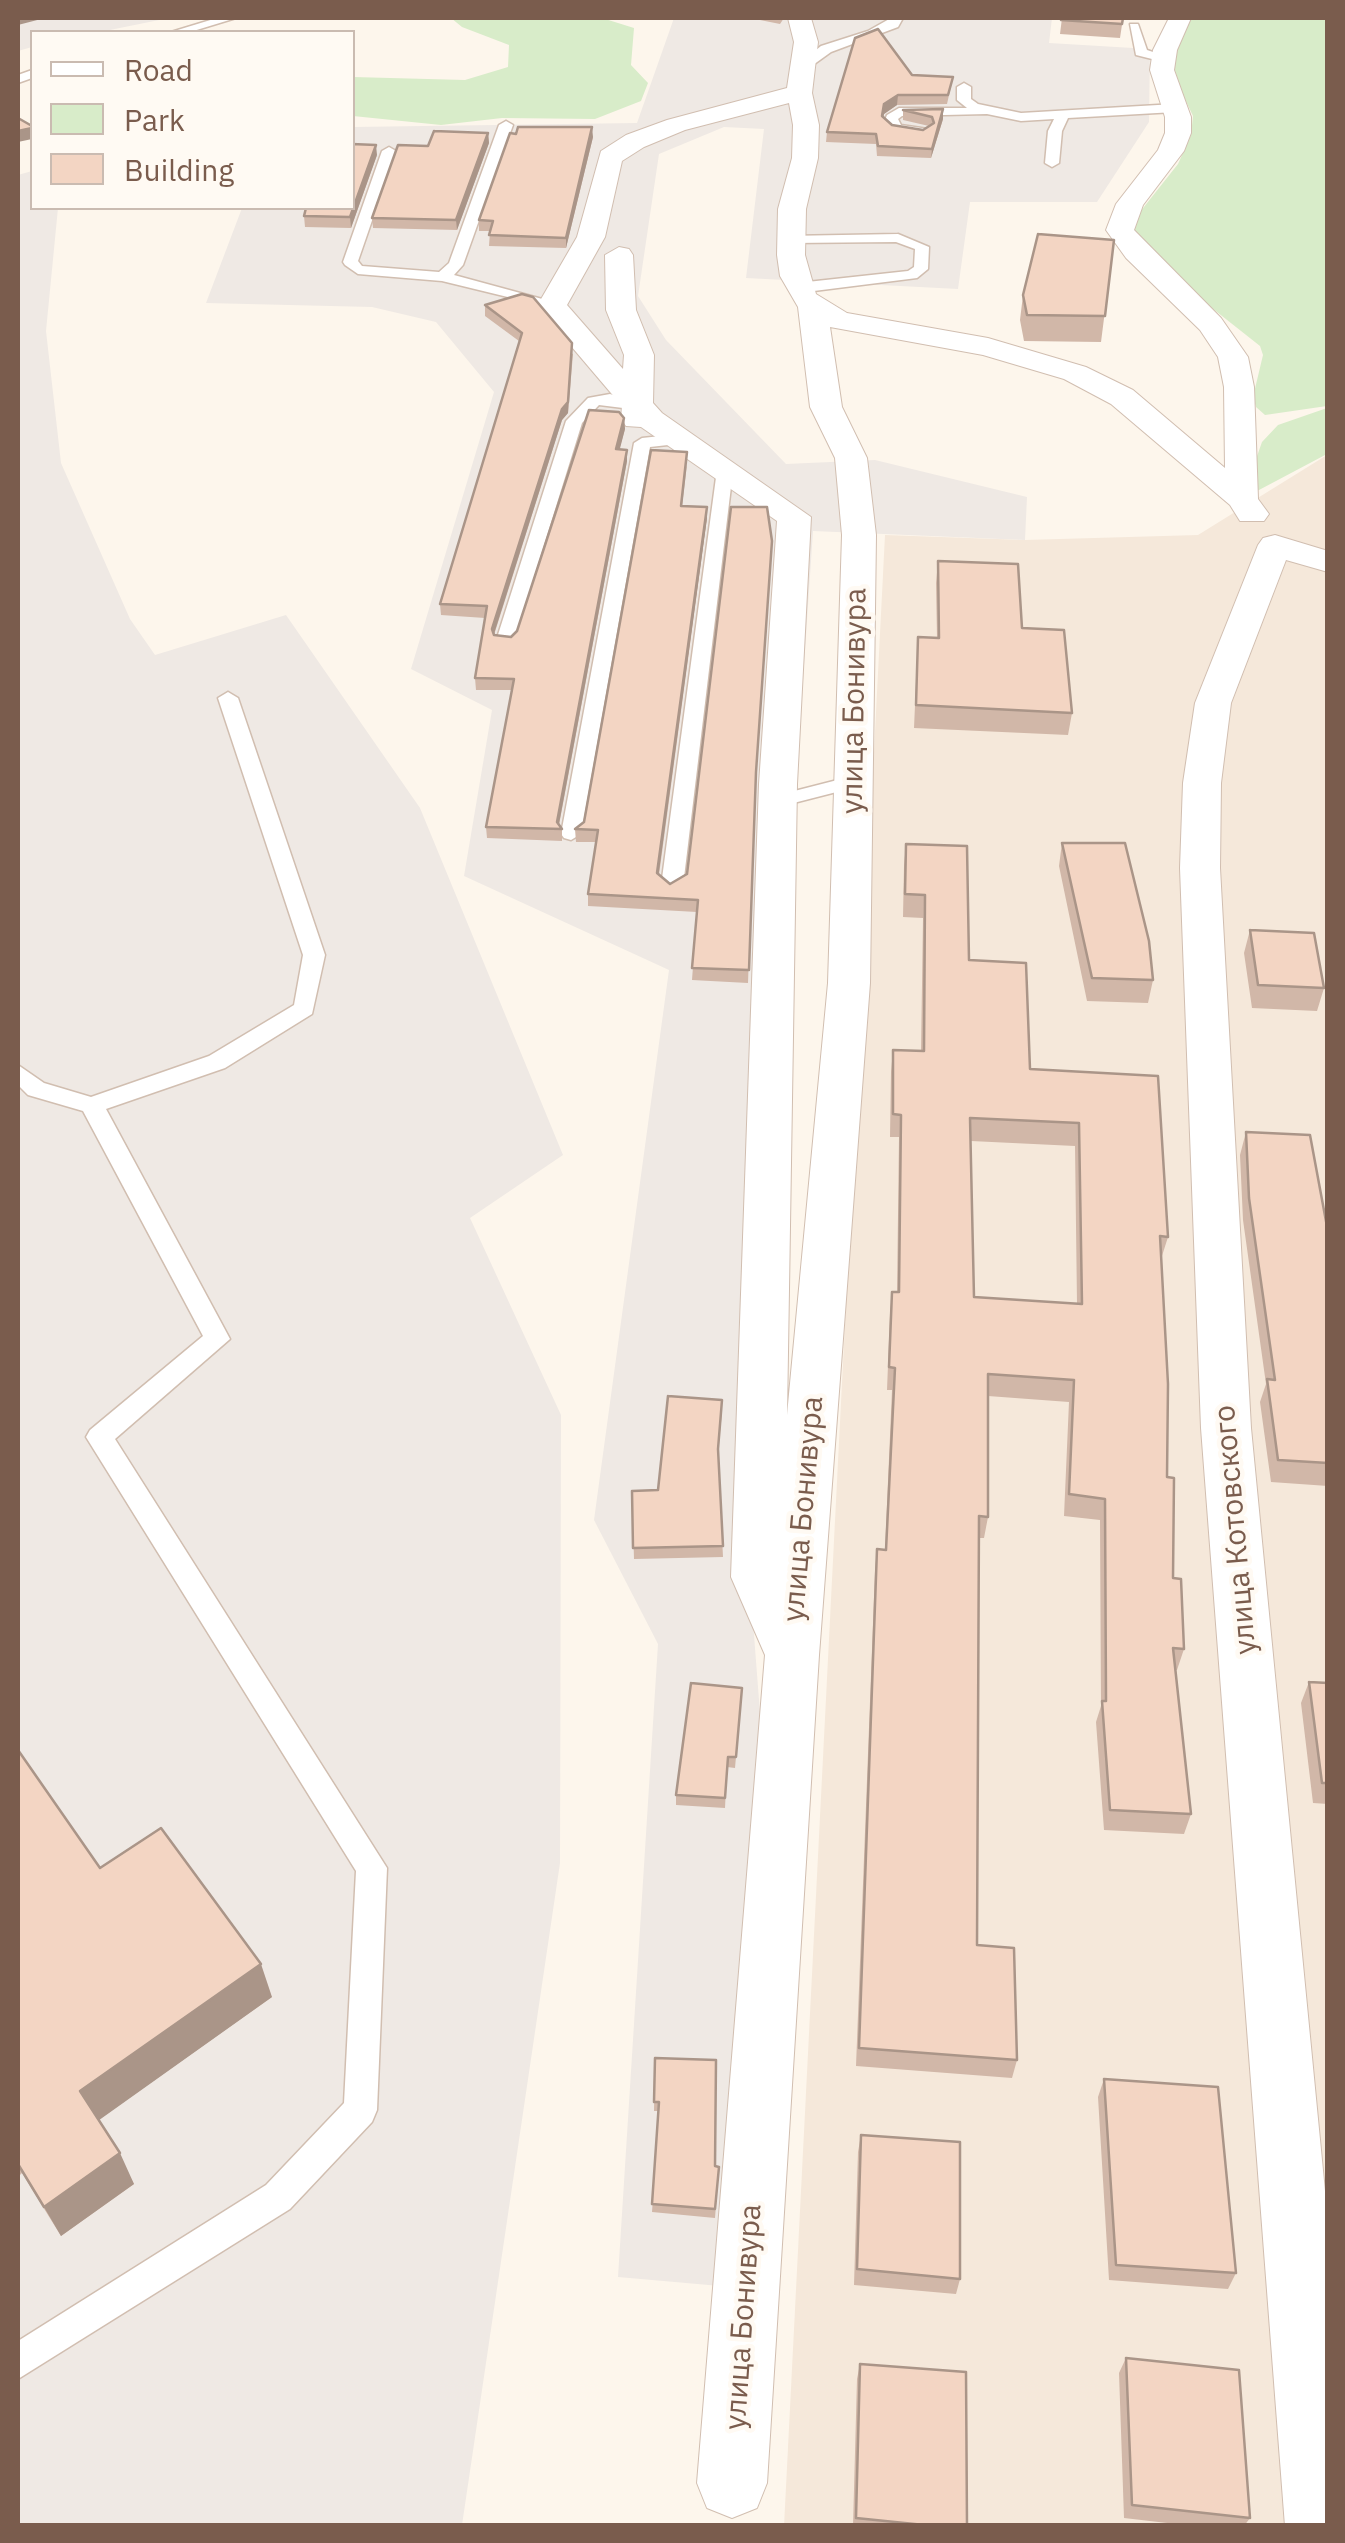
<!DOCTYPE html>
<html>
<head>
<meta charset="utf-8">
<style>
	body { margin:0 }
	#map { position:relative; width:1345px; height:2543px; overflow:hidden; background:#fdf6ec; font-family:"IBM Plex Sans",sans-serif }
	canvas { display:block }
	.frame { position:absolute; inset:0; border:20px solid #7a5c4d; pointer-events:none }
	.legend { position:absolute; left:30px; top:30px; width:325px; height:180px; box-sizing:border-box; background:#fffaf3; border:2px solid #cabbb1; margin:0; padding:12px 18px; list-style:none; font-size:30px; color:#7a5c4d }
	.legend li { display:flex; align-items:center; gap:20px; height:50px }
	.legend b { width:50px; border:2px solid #cabbb1 }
</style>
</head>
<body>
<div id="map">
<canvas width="1345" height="2543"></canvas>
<div class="frame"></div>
<ul class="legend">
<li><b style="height:12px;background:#fff"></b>Road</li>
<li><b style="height:28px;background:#d8ecc9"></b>Park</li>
<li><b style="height:28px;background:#f3d5c3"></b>Building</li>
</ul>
</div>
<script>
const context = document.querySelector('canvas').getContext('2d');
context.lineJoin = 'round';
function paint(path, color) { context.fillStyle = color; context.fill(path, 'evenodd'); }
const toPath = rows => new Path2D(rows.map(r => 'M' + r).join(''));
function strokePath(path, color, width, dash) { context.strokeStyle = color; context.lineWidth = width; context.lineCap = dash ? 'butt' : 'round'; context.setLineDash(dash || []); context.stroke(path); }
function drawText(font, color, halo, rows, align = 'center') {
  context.font = font + ' "IBM Plex Sans",sans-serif'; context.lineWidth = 9; context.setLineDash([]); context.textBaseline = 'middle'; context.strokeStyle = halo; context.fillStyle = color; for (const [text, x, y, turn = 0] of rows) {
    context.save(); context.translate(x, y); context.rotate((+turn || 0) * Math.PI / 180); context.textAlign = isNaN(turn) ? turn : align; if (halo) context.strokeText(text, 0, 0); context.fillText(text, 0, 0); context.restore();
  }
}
paint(toPath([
	[1327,455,1327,2525,784,2526,885,535,1025,540,1198,535]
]), '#f5e8da');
paint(toPath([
	[18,18,169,18,100,32,32,32,32,47,18,51],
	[674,18,1052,18,1049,43,1150,49,1149,122,1097,202,970,202,958,289,746,278,764,129,724,127,659,154,638,296,666,340,786,464,875,460,1027,497,1025,540,813,531,746,1531,761,1726,720,2286,618,2277,658,1644,594,1520,669,970,464,876,492,710,411,669,494,392,436,322,372,307,206,303,242,208,352,208,353,127,637,123],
	[32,171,32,208,58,208,46,331,61,463,130,619,155,655,286,615,420,808,563,1155,470,1218,561,1415,560,1863,462,2525,18,2526,18,175]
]), '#efe9e4');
paint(toPath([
	[451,18,602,18,634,28,631,65,648,83,641,101,595,119,502,118,441,125,353,116,353,77,465,80,508,67,509,45,462,27],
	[1189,18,1327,18,1327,406,1265,415,1256,407,1253,397,1263,355,1260,346,1198,297,1134,234,1132,222,1178,164,1191,135,1193,116,1173,74,1174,51],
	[1327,408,1327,454,1242,499,1262,442,1278,425]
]), '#d8ecc9');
const service = toPath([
	[217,18,236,18,190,32,171,32,217,18],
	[891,18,903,18,898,27,831,52,806,70,795,67,821,46,868,31,891,18],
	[1130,24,1138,24,1147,50,1168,57,1168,63,1136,55,1130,24],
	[32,70,32,78,18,83,18,75,32,70],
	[964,83,971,87,971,99,978,104,1021,113,1175,104,1182,108,1175,112,1068,118,1062,131,1059,163,1052,167,1045,163,1048,131,1054,119,1021,121,987,114,902,116,898,119,901,125,928,129,930,132,923,136,892,131,884,123,887,115,899,108,967,108,957,100,957,87,964,83],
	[506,121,513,125,463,265,454,275,557,303,557,309,442,281,358,274,345,265,343,262,382,151,389,147,396,151,358,261,362,266,439,272,449,263,499,125,506,121],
	[898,234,929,247,928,269,917,278,798,293,790,288,798,283,908,271,914,267,915,249,896,242,791,243,786,242,786,236,898,234],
	[610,394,647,405,639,410,599,405,582,423,514,641,512,645,498,645,496,641,566,421,588,398,610,394],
	[680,434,686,435,686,443,650,447,581,834,571,840,564,838,561,834,634,443,642,438,680,434],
	[725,465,733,470,683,886,672,893,661,886,717,470,725,465],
	[228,692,238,698,325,955,312,1014,225,1068,106,1109,230,1339,115,1439,387,1868,377,2110,372,2122,290,2209,18,2379,18,2341,266,2185,344,2103,356,1871,86,1437,90,1430,203,1336,83,1111,28,1095,18,1085,18,1065,44,1083,91,1097,209,1056,294,1005,303,955,218,698,228,692],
	[853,776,860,778,860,786,778,807,768,801,771,797,853,776]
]);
const minor = toPath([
	[788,18,811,18,818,42,812,93,819,125,818,158,806,209,805,255,816,294,847,313,988,338,1086,367,1133,390,1225,468,1224,387,1218,357,1200,330,1126,258,1106,230,1116,204,1158,150,1165,133,1165,117,1150,70,1153,50,1169,18,1191,18,1177,50,1174,70,1191,117,1191,133,1184,151,1143,205,1134,230,1221,318,1248,357,1254,387,1258,499,1269,514,1264,521,1240,521,1230,505,1111,404,1064,379,983,355,830,327,842,407,867,458,876,535,870,983,819,1655,767,2483,757,2508,732,2518,707,2508,697,2483,765,1655,731,1577,759,784,777,521,641,427,626,426,621,419,622,406,537,306,577,237,601,151,626,135,667,120,787,88,794,42,788,18],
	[789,103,793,125,792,158,778,209,777,255,780,276,798,307,810,407,835,458,842,535,828,983,787,1415,797,784,811,517,662,413,653,403,654,355,636,310,633,255,629,249,619,247,605,255,606,310,624,355,623,369,567,305,605,237,622,161,644,147,685,130,789,103],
	[1275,535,1328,551,1328,572,1286,560,1231,703,1221,783,1220,868,1251,1428,1328,2222,1328,2526,1285,2526,1201,1428,1180,868,1183,783,1195,703,1258,545,1263,538,1275,535]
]);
strokePath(service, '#d1beb0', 3);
strokePath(minor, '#d1beb0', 2);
paint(service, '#fff');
paint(minor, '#fff');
paint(toPath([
	[750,18,784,18,780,24],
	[1062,18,1123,18,1120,38,1060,34],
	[912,75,953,77,947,104,897,105,884,114,883,117,892,125,923,130,929,126,903,120,903,110,943,119,931,158,877,156,876,144,826,142,827,132],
	[488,133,489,143,457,230,373,228,372,218],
	[593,137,566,248,489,246,490,231,479,231,479,220],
	[377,155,351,228,305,227,304,216],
	[1114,240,1101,342,1024,341,1020,320,1023,295],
	[485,305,573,354,568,413,562,420,494,635,511,637,517,631,624,418,625,429,619,450,627,450,627,461,559,825,562,829,562,841,487,838,486,827,512,690,476,690,475,678,485,618,441,615,440,604,519,341,485,316],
	[687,464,682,506,707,518,659,875,670,884,687,874,755,784,748,983,692,980,697,912,588,906,588,894,596,842,576,842,575,829,584,822],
	[938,561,1022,628,1072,713,1068,735,914,728,918,637,937,638,936,583],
	[1062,843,1153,980,1148,1003,1087,1001,1059,866],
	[906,844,1030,1069,1158,1076,1168,1237,1161,1259,1167,1477,1173,1578,1184,1649,1177,1670,1176,1670,1191,1814,1184,1834,1104,1830,1096,1722,1101,1706,1100,1520,1064,1516,1069,1402,988,1396,988,1517,984,1538,979,1538,977,1945,1017,2060,1012,2078,856,2066,875,1571,877,1549,885,1550,892,1390,887,1390,890,1314,892,1292,897,1292,899,1137,890,1137,891,1072,893,1050,921,1051,923,918,903,917,904,866],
	[971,1141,1075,1146,1077,1304,974,1297],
	[1250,930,1324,988,1317,1011,1252,1008,1244,953],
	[1246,1132,1328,1232,1328,1486,1271,1482,1260,1402,1266,1384,1243,1220,1240,1155],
	[722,1412,718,1454,723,1557,634,1559,632,1491,658,1490],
	[1309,1682,1328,1683,1328,1804,1313,1803,1301,1703],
	[742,1688,735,1768,727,1767,725,1808,676,1805,676,1795],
	[18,1750,100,1868,272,1997,98,2120,134,2184,61,2236,22,2173,18,2177],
	[655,2058,715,2166,719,2167,715,2218,652,2212,659,2111,654,2111],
	[1104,2079,1236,2273,1228,2289,1109,2280,1098,2097],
	[861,2135,960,2279,956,2294,854,2285,858,2152],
	[1126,2358,1250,2518,1244,2526,1193,2526,1124,2518,1119,2373],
	[860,2364,967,2526,853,2526,857,2379]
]), '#d1b7a8');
paint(toPath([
	[18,18,45,18,18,25],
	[898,95,897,105,884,114,881,126,884,104],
	[943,109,943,119,931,158,932,149],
	[592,127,593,137,566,248,566,238],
	[32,128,32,139,18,142,18,131],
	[488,133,489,143,457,230,456,220],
	[376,145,377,155,351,228,350,217],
	[572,343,568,413,562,420,492,640,492,629],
	[624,418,625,429,617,460,616,449],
	[627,450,627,461,558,829,557,822],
	[707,507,707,518,657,886,657,873],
	[261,1964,272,1997,95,2123,80,2091],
	[120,2153,134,2184,61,2236,44,2207]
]), '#aa9588');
const building = toPath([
	[1062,18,1123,18,1122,24,1061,20,1062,18],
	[878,29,912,75,953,77,948,95,898,95,884,104,882,116,892,125,923,130,934,123,932,117,903,110,943,109,932,149,878,146,876,134,827,132,855,38,878,29],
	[18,118,32,126,32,128,18,131,18,118],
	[518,127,592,127,566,238,489,235,493,221,479,220,510,133,516,134,518,127],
	[434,131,488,133,456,220,372,218,398,145,428,146,434,131],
	[352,144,376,145,350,217,304,216,306,208,352,208,352,144],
	[1038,234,1114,240,1105,316,1027,315,1023,295,1038,234],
	[522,294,533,297,572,343,568,402,562,409,492,629,494,635,511,637,517,631,589,410,619,412,624,418,616,449,627,450,557,822,562,829,486,827,514,679,475,678,487,606,440,604,522,333,485,305,522,294],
	[651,450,687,452,681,506,707,507,657,873,670,884,687,874,731,507,767,507,772,541,756,772,749,970,692,968,698,900,588,894,598,830,575,829,584,822,651,450],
	[938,561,1018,564,1022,628,1064,630,1072,713,916,705,918,637,939,638,938,561],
	[1062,843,1125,843,1149,941,1153,980,1092,978,1062,843],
	[906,844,967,846,969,960,1026,963,1030,1069,1158,1076,1168,1237,1160,1236,1168,1384,1167,1477,1174,1478,1173,1578,1181,1579,1184,1649,1173,1648,1191,1814,1110,1810,1102,1701,1106,1701,1105,1499,1069,1494,1074,1380,988,1374,988,1517,979,1516,977,1945,1014,1948,1017,2060,859,2048,877,1549,886,1550,895,1368,889,1367,892,1292,899,1292,901,1115,893,1114,893,1050,924,1051,925,895,905,894,906,844],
	[970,1118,1079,1123,1082,1304,974,1297,970,1118],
	[1250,930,1314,933,1324,988,1258,985,1250,930],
	[1246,1132,1310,1135,1328,1232,1328,1463,1278,1460,1267,1379,1275,1380,1249,1198,1246,1132],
	[668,1396,722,1400,718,1449,723,1546,633,1548,632,1491,658,1490,668,1396],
	[1309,1682,1328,1683,1328,1783,1322,1783,1309,1682],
	[691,1683,742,1688,736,1757,728,1757,725,1798,676,1795,691,1683],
	[18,1750,100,1868,161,1828,261,1964,80,2091,120,2153,44,2207,18,2164,18,1750],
	[655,2058,716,2060,715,2166,719,2167,715,2209,652,2204,659,2102,654,2102,655,2058],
	[1104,2079,1218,2087,1236,2273,1116,2265,1104,2079],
	[861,2135,960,2142,960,2279,857,2269,861,2135],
	[1126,2358,1239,2370,1250,2518,1132,2505,1126,2358],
	[860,2364,966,2372,967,2526,934,2526,856,2518,860,2364]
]);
paint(building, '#f3d5c3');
strokePath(building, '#aa9588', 2.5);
drawText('30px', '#7a5c4d', '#fffaf3', [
	["улица Бонивура",855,701,-89],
	["улица Бонивура",804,1509,-85],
	["улица Котовского",1236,1530,-95],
	["улица Бонивура",744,2317,-86]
]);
</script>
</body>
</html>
